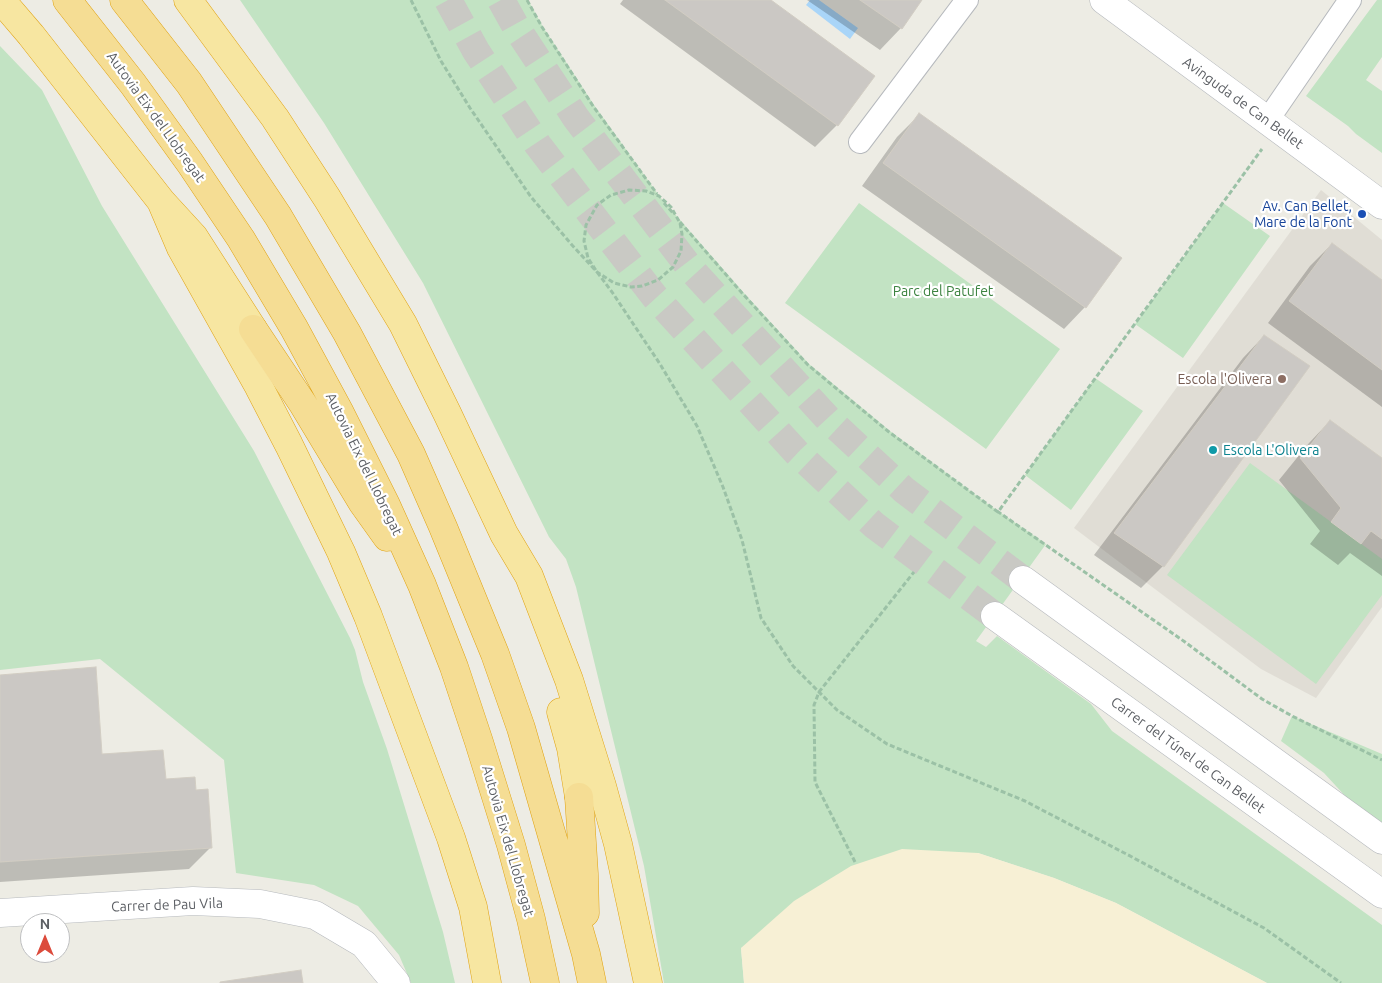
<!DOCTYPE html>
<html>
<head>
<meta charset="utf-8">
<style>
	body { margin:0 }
	#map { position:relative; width:1382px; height:983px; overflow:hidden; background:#edece4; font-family:Ubuntu,sans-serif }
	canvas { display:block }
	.north { position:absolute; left:20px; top:913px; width:50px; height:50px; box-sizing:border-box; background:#fff; border:1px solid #bebfc1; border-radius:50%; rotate:0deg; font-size:14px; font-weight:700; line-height:20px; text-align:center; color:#5c5f64 }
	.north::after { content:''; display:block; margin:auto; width:18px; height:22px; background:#dc4b3c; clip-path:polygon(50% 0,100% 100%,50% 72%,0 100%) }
</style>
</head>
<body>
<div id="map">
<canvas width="1382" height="983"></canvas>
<div class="north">N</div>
</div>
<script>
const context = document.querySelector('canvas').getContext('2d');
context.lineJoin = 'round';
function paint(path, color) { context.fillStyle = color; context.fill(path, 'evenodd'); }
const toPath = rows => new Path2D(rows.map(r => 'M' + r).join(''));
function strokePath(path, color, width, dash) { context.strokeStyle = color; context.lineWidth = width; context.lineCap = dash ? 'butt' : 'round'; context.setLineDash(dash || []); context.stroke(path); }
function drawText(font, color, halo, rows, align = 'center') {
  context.font = font + ' Ubuntu,sans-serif'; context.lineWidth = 4.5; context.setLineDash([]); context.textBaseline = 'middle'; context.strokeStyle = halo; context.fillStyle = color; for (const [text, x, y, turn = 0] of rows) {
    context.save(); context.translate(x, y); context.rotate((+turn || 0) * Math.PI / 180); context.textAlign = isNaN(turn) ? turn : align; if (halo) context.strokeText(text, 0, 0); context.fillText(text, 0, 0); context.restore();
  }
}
paint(toPath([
	[1321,190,1382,240,1382,607,1316,698,1261,669,1074,528]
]), '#e0ddd5');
paint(toPath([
	[240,0,528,0,543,27,594,105,660,197,743,292,809,364,890,431,985,502,1046,544,976,641,986,647,997,636,1091,704,1112,731,1382,925,1382,983,1267,983,1116,903,1054,878,978,853,741,948,744,983,664,983,644,866,576,587,566,559,549,537,423,283,324,123],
	[1377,0,1382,0,1382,57,1366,80,1382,91,1382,153,1356,134,1348,126,1306,96],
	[0,46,42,90,102,206,254,451,350,638,355,650,363,682,387,749,443,932,455,983,411,983,399,955,358,906,314,885,236,873,224,760,100,659,0,670],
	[859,203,1060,349,986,449,785,303],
	[1223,203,1270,236,1183,358,1135,324],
	[1095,378,1143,411,1071,510,1025,475],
	[1250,463,1382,559,1382,595,1316,684,1167,575],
	[1292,716,1382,754,1382,827,1359,811,1324,773,1281,741]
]), '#c2e3c3');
paint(toPath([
	[902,849,978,853,1054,878,1116,903,1267,983,744,983,741,948,794,901,851,866]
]), '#f7f0d5');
paint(toPath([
	[810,0,819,0,858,28,850,39,806,5]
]), '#a9d5f8');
paint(toPath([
	[623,0,769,0,873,76,837,125,815,147,620,4],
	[807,0,921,0,901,28,880,50],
	[919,115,1085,307,1064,329,862,186,897,137],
	[1332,244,1382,281,1382,407,1268,323,1310,266],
	[1264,336,1163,566,1141,588,1094,555,1243,358],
	[1330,421,1382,459,1382,576,1350,553,1338,565,1310,544,1320,531,1279,480,1309,443],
	[0,676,101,756,195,791,211,847,189,869,0,882]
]), '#0003');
const building = toPath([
	[665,0,771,0,875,76,838,126,665,0],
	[860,0,922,0,902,29,860,0],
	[919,113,1122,258,1086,308,883,163,919,113],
	[1332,243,1382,280,1382,370,1289,301,1332,243],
	[1264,335,1310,366,1164,567,1114,533,1264,335],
	[1330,420,1382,458,1382,539,1371,531,1361,544,1331,522,1341,508,1300,458,1330,420],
	[96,667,102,754,163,750,166,779,195,777,196,790,208,789,212,848,0,862,0,675,96,667],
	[301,970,303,983,220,983,220,982,301,970]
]);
paint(building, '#cbc8c4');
strokePath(building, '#d2cdc3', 1);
strokePath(toPath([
	[448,0,476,51,538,145,655,297,797,453,874,525,995,616],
	[501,0,516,27,576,118,690,268,830,421,904,490,1023,580]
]), '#c9c9c4', 28, [28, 14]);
const pedestrian = toPath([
	[1267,121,1350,0],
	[860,142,967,0]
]);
const minor = toPath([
	[1104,0,1382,205],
	[0,913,193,901,260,904,315,915,364,944,396,983]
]);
const tertiary = toPath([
	[1023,580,1382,840],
	[995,616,1382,894]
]);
const trunk = toPath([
	[1,0,31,35,161,201,194,237,253,329],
	[188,0,275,118,327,198,403,324,447,413,504,534,529,576,569,680,602,786,618,844,648,983],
	[161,201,181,248,259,387,289,445,341,552,368,616,451,838,473,907,487,983],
	[561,712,571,748,579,797]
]);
const motorway = toPath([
	[67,0,133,84,190,163,241,239,294,328,340,413,386,505,422,585,454,667,479,742,511,845,531,919,545,983],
	[124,0,189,83,278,216,347,333,411,454,443,527,495,654,521,728,586,954,592,983],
	[253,329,303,404,362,502,387,537],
	[579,797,584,874,585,913]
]);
strokePath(pedestrian, '#b6b9bd', 24);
strokePath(minor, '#b6b9bd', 29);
strokePath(tertiary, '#b6b9bd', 29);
strokePath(trunk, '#e0a211', 29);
strokePath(motorway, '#e0a211', 29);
strokePath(toPath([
	[411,0,441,61,470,108,531,197,572,245,597,272,614,283,631,287,642,286,658,280,673,267,681,251,682,234,680,223,671,207,659,196,646,191,629,190,611,195,597,205,586,225,584,241,588,258,597,272,612,292,660,364,697,426,723,487,742,540,761,618,793,666,837,710,887,744,1025,801,1132,857,1264,928,1341,983],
	[527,0,542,27,593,106,657,194],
	[664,203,673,213],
	[680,222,742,293,808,365,889,432,998,512,1262,149],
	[997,511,1185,642,1262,699,1292,716,1382,760],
	[855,862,815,782,814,705,819,692,914,572]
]), '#9bc1a6', 3, [5, 2.5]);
strokePath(pedestrian, '#fff', 22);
strokePath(minor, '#fff', 28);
strokePath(tertiary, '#fff', 28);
strokePath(trunk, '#f7e6a1', 28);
strokePath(motorway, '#f5dd94', 28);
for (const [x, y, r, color] of [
	[1362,214,5,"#1a4fb4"],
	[1282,379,5,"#8d6e63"],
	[1213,450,5,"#0f9aa8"]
]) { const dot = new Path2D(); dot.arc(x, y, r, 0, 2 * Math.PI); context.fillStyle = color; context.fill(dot); strokePath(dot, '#fff', 2); }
drawText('14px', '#5c5f64', '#fff', [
	["Avinguda de Can Bellet",1243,103,36],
	["Autovia Eix del Llobregat",156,117,54],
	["Autovia Eix del Llobregat",364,464,64],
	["Carrer del Túnel de Can Bellet",1188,755,36],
	["Autovia Eix del Llobregat",508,841,74],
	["Carrer de Pau Vila",167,905,-2]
]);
drawText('14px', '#164399', '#fff', [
	["Av. Can Bellet,",1352,206],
	["Mare de la Font",1352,222]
], 'right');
drawText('14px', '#3c8340', '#fff', [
	["Parc del Patufet",943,291]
]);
drawText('14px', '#785e54', '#fff', [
	["Escola l'Olivera",1272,379]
], 'right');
drawText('14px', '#0d838f', '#fff', [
	["Escola L'Olivera",1223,450]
], 'left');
</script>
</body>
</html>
